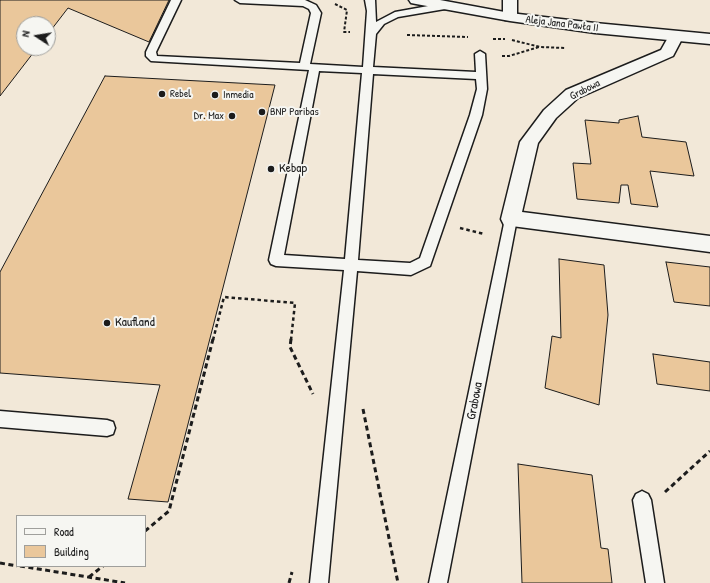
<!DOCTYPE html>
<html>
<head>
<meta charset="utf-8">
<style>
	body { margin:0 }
	#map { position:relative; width:710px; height:583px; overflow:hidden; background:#f2e8d8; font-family:"Patrick Hand",sans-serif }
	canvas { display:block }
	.legend { position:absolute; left:16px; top:515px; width:130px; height:52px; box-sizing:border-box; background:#f6f6f2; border:1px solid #9f9f9c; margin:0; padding:5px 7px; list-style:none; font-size:12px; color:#1c1c1c }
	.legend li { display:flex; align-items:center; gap:8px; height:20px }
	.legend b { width:20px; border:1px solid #9f9f9c }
	.north { position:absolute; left:16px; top:16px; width:40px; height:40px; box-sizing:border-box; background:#f6f6f2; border:1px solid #9f9f9c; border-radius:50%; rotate:282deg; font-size:11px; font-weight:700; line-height:16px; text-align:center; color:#1c1c1c }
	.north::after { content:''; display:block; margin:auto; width:14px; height:18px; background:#1c1c1c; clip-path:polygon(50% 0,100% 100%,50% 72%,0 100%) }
</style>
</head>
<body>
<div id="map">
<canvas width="710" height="583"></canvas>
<ul class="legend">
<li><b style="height:5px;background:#f6f6f2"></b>Road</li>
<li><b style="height:11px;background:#eac79b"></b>Building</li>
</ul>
<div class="north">N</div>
</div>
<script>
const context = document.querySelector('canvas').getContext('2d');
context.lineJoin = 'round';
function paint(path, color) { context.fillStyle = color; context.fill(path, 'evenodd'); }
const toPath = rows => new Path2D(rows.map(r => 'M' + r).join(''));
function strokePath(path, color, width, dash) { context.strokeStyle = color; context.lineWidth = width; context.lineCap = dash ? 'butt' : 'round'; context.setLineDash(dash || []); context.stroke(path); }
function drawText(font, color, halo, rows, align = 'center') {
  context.font = font + ' "Patrick Hand",sans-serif'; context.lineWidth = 4; context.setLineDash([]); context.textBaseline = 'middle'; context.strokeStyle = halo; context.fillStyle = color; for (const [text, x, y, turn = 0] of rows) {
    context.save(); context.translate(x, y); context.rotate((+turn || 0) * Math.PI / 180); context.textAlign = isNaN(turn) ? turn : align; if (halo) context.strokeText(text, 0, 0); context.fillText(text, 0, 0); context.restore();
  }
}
const building = toPath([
	[0,0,169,0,149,42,68,8,48,34,48,24,24,24,24,48,37,48,0,96,0,0],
	[105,76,275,85,168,502,128,499,160,385,0,373,0,272,105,76],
	[638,116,642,137,686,142,694,176,650,171,658,207,631,204,628,185,621,185,619,203,577,199,573,163,591,164,585,120,619,123,619,120,638,116],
	[559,259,604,265,608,315,599,405,545,388,552,336,561,338,559,259],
	[666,262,710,267,710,306,674,302,666,262],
	[653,354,710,362,710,391,657,384,653,354],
	[518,464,592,475,601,548,608,549,612,583,522,583,518,464]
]);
paint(building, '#eac79b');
strokePath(building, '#1c1c1c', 1);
const service = toPath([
	[171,0,181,0,156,52,157,56,300,63,311,13,309,9,303,6,240,3,235,0,305,0,316,5,321,13,310,64,363,67,367,11,365,0,375,0,376,22,395,12,445,3,450,6,445,9,398,17,384,24,376,34,373,67,476,72,475,54,480,51,485,54,487,89,482,115,430,266,411,275,357,271,328,583,310,583,344,270,276,266,271,264,269,260,309,70,151,61,146,56,146,52,171,0],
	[319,71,362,73,345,259,284,255,319,71],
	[373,74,476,79,477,89,470,115,420,258,410,263,358,260,373,74],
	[511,214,516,215,517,219,447,583,429,583,505,219,506,215,511,214],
	[0,411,107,420,113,422,115,428,113,434,107,436,0,427,0,411],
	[642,491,648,494,651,500,664,583,646,583,633,500,636,494,642,491]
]);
const minor = toPath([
	[503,0,517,0,517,17,515,20,505,20,503,17,503,0],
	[675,32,680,34,683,37,673,56,578,98,556,118,538,143,522,212,710,236,710,252,504,225,501,219,520,142,544,110,566,90,661,50,670,34,675,32]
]);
const tertiary = toPath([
	[409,0,440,0,510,13,595,23,710,34,710,44,595,33,510,21,416,4,411,3,409,0]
]);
strokePath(service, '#1c1c1c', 3);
strokePath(minor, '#1c1c1c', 3);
strokePath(tertiary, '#1c1c1c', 3);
strokePath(toPath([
	[335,4,347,10,344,32,350,32],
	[407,35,468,37],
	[493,39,505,39],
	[512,40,540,47,565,48],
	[502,56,509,56,539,47]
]), '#1c1c1c', 2, [3, 2]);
strokePath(toPath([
	[460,228,484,234],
	[213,340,224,297,295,303,291,340]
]), '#1c1c1c', 2.5, [3.5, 3]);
strokePath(toPath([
	[291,339,290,347,313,394],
	[363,409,398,583],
	[665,492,710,451],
	[145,531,169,511,213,339],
	[0,563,17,566],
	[20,566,125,583],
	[89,577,103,566],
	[289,583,292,572]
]), '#1c1c1c', 3, [5, 3.5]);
paint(service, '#f6f6f2');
paint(minor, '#f6f6f2');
paint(tertiary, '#f6f6f2');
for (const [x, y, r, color] of [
	[162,94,4,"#1c1c1c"],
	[215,95,4,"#1c1c1c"],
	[262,112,4,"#1c1c1c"],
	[232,116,4,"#1c1c1c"],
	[271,169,4,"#1c1c1c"],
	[107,323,4,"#1c1c1c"]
]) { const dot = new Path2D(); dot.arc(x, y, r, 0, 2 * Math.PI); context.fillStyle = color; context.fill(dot); strokePath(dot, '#f6f6f2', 1.5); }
drawText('11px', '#1c1c1c', '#f6f6f2', [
	["Aleja Jana Pawła II",562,24,7],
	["Grabowa",585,90,-27]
]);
drawText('11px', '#1c1c1c', '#f6f6f2', [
	["Rebel",170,94],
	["Inmedia",223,95],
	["BNP Paribas",270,112],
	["Dr. Max",224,116,"right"]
], 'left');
drawText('13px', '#1c1c1c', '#f6f6f2', [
	["Kebap",279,169],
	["Kaufland",115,323]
], 'left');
drawText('13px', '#1c1c1c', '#f6f6f2', [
	["Grabowa",475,401,-79]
]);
</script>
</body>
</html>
